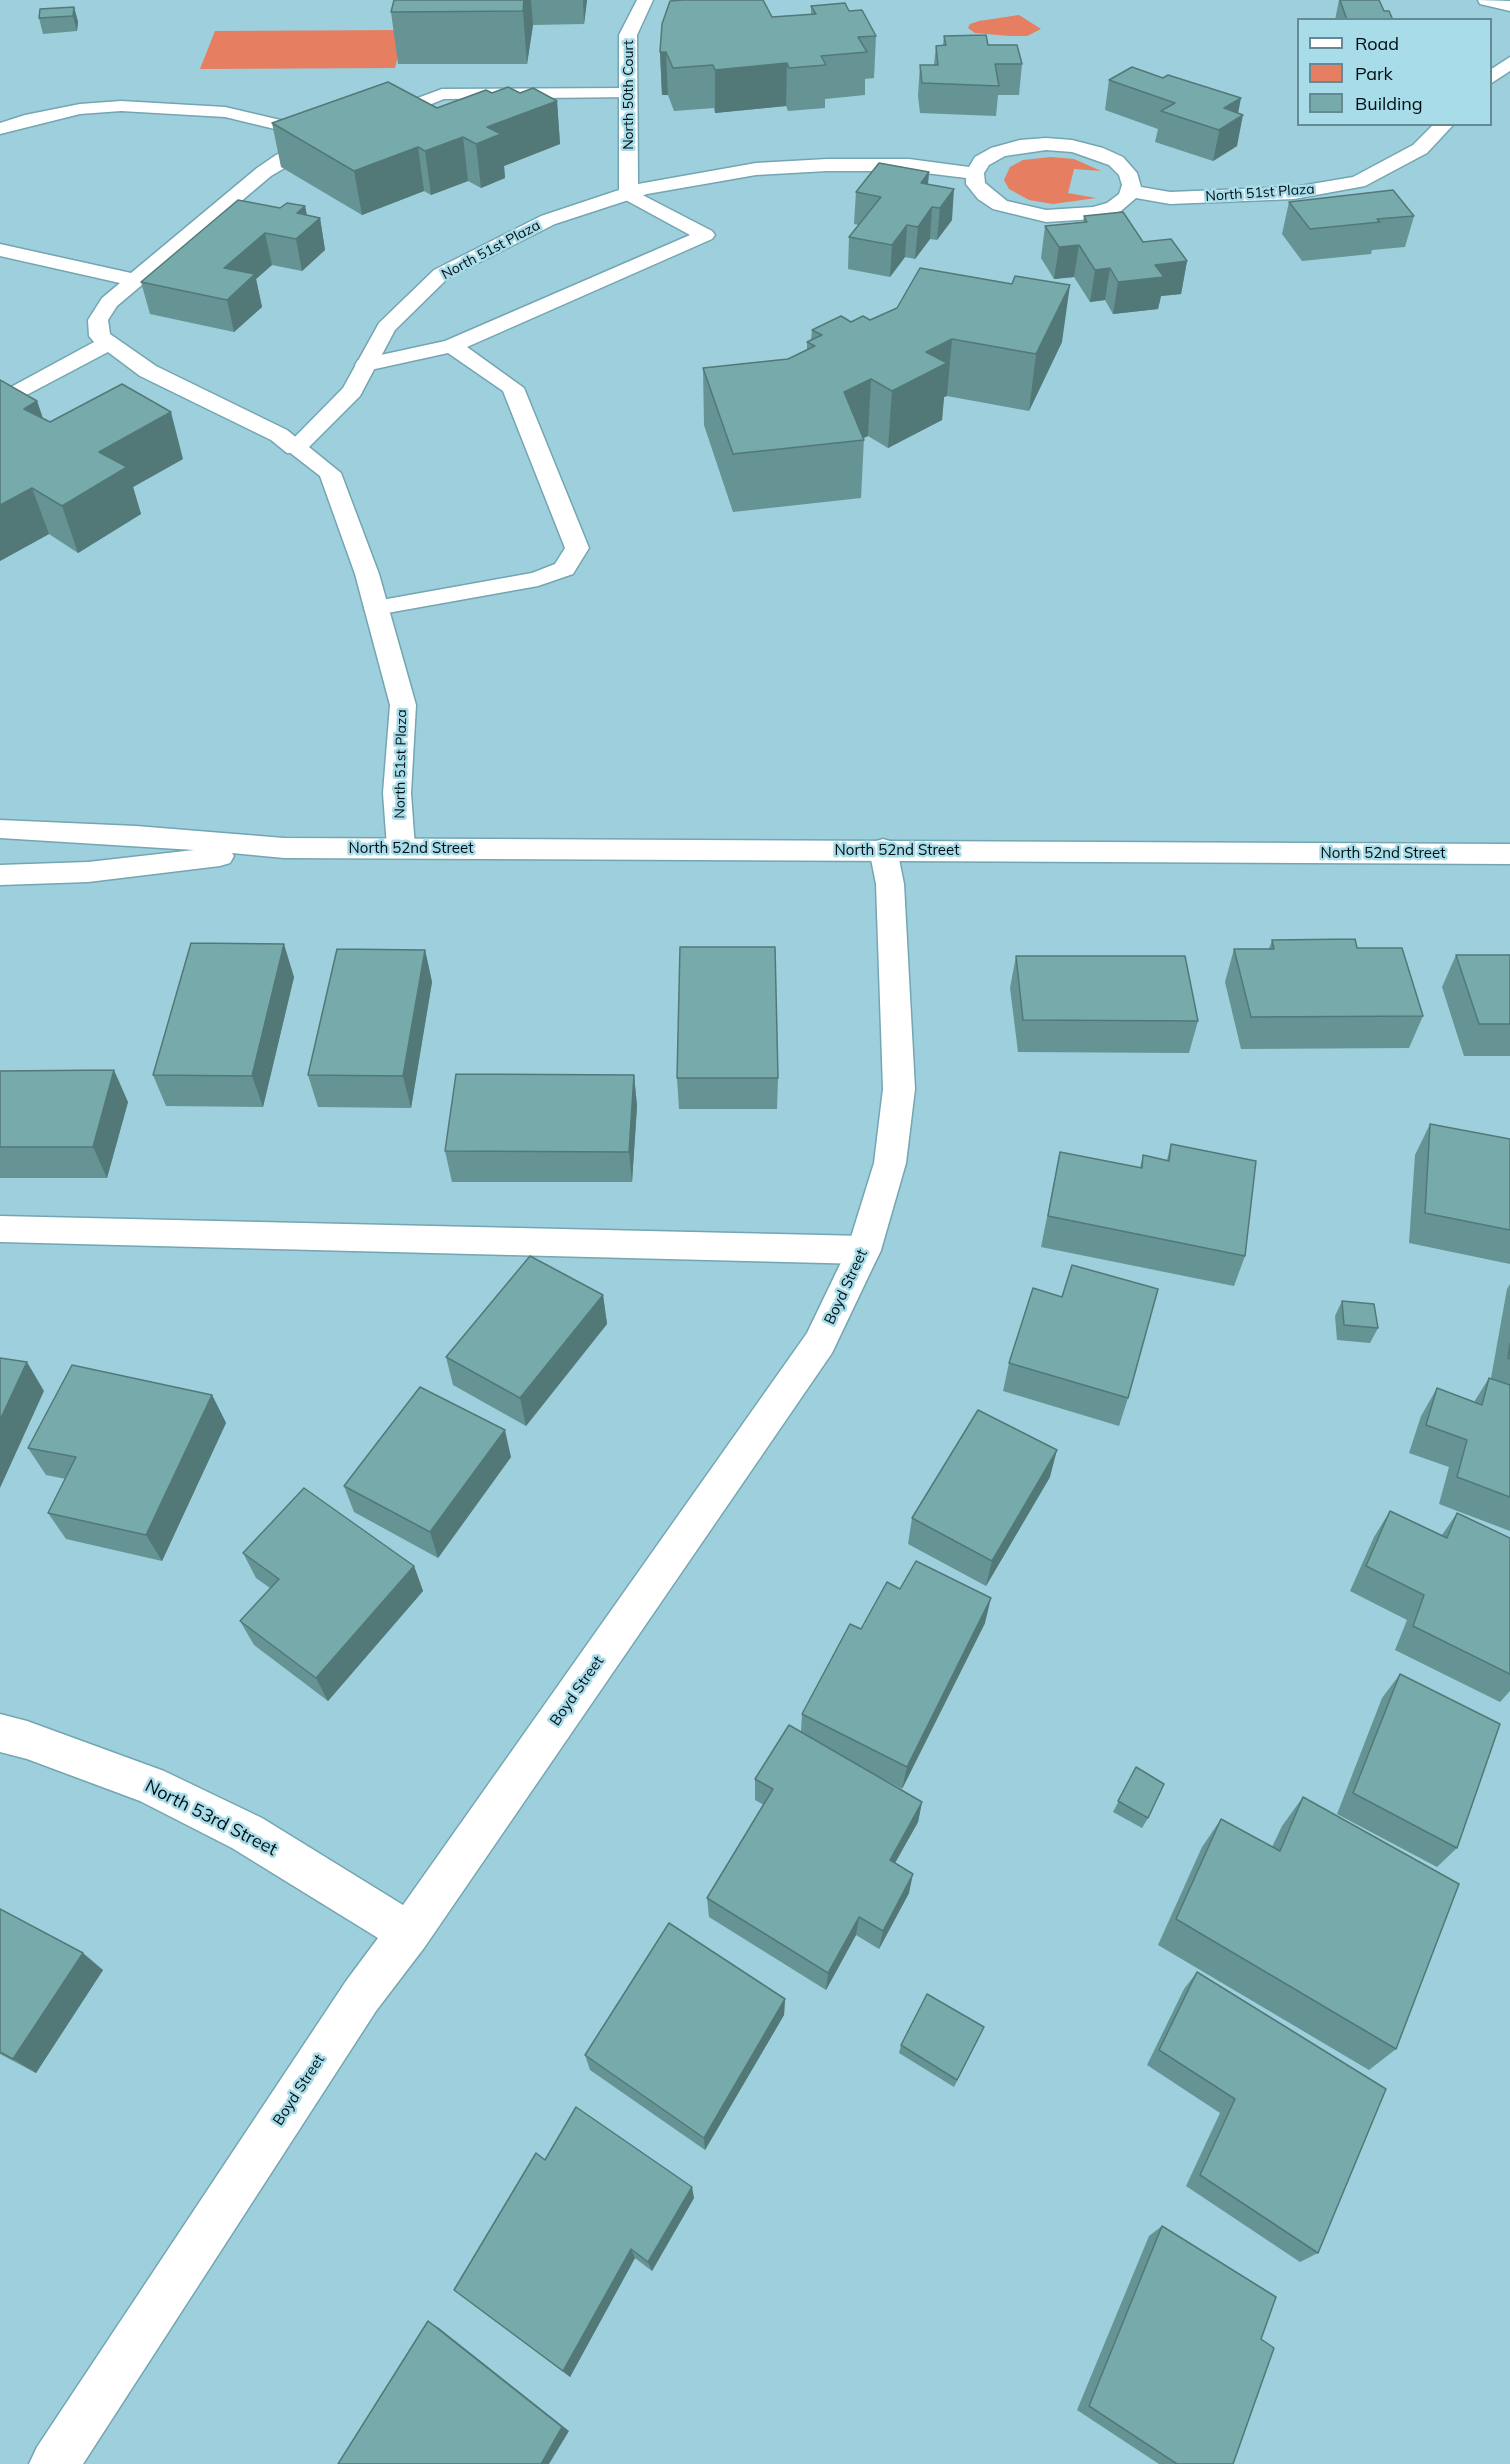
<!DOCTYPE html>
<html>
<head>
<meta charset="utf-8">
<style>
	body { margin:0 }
	#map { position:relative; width:1510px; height:2464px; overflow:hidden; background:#9dcfdc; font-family:Mulish,sans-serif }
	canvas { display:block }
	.legend { position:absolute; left:1297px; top:18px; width:195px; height:108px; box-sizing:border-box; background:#a9dce9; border:2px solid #658a94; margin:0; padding:8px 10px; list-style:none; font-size:18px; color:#000f14 }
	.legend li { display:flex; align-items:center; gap:12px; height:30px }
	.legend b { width:30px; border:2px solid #658a94 }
</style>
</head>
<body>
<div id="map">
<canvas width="1510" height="2464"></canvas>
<ul class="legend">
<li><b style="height:8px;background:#fff"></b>Road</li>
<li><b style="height:16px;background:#e67e62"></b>Park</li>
<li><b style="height:16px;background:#77abab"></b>Building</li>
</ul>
</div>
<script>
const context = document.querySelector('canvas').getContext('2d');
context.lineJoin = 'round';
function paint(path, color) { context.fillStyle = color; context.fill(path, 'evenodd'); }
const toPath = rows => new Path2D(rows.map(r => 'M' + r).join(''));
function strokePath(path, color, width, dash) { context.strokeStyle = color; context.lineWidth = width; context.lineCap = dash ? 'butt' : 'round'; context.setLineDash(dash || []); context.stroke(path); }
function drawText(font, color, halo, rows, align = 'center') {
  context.font = font + ' Mulish,sans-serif'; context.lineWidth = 5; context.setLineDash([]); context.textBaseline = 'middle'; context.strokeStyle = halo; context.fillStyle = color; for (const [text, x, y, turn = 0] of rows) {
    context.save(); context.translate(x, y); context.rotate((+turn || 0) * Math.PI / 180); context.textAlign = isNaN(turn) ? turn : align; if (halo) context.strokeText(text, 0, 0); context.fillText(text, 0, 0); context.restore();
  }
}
paint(toPath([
	[1019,15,1041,29,1027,36,1010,36,975,33,968,28,970,24,979,21],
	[404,30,395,68,200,69,215,31],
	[1051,157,1074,159,1101,171,1074,169,1068,193,1096,198,1053,204,1029,200,1009,189,1004,180,1010,167,1023,160]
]), '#e67e62');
const lane = toPath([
	[628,88,637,93,634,97,444,99,389,121,383,122,374,117,377,113,442,89,628,88],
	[121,101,225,107,323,130,325,136,330,141,271,176,117,306,108,320,110,334,156,366,287,430,303,443,306,448,303,453,287,453,271,440,140,376,108,352,0,409,0,393,94,342,89,336,88,320,102,298,120,283,0,256,0,244,131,273,257,168,276,155,312,138,225,117,121,111,80,114,0,134,0,123,25,115,80,104,121,101],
	[629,188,712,231,715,235,712,239,467,347,524,388,589,548,576,569,573,574,538,586,376,615,367,613,364,608,367,603,376,601,532,573,555,564,565,548,503,391,448,353,366,371,358,370,355,365,358,360,445,341,690,235,622,198,619,194,629,188],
	[0,1216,864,1236,876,1240,881,1250,876,1260,864,1264,0,1242,0,1216]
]);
const street = toPath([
	[637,0,653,0,637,35,638,184,756,163,827,159,909,159,969,167,975,157,991,148,1020,140,1046,138,1072,140,1103,148,1123,157,1137,173,1141,187,1170,192,1294,187,1353,177,1413,145,1434,124,1454,124,1427,153,1365,186,1294,199,1170,204,1136,198,1121,211,1095,219,1046,222,993,209,978,199,966,184,966,178,909,171,827,171,756,175,647,194,555,224,448,278,395,330,360,396,309,447,341,473,379,574,416,705,411,793,415,848,411,855,401,858,391,855,387,848,383,793,390,705,355,574,320,476,284,448,343,388,379,323,434,270,541,216,619,190,619,35,637,0],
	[1046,150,1072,152,1109,165,1119,175,1122,185,1119,194,1107,203,1093,207,1046,210,1007,201,985,183,984,173,989,165,1005,156,1046,150],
	[1478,0,1510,1,1510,11,1480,4,1478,0],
	[1510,57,1510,71,1490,84,1490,70,1510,57],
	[883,839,893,842,897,849,904,884,915,1089,906,1163,881,1250,832,1353,424,1948,376,2011,83,2464,29,2464,37,2447,346,1981,378,1938,232,1848,140,1801,27,1759,0,1752,0,1714,27,1721,164,1771,262,1818,403,1905,807,1333,847,1250,874,1163,883,1089,876,884,869,849,873,842,883,839]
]);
const secondary = toPath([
	[0,820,136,826,284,838,1510,844,1510,864,284,858,232,853,234,856,230,863,220,866,88,882,0,885,0,865,88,862,194,850,0,838,0,820]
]);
strokePath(lane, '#74a5b2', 3);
strokePath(street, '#74a5b2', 3);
strokePath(secondary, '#74a5b2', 3);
paint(lane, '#fff');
paint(street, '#fff');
paint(secondary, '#fff');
paint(toPath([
	[394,0,587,0,584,24,533,25,527,64,398,64,391,12],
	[679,0,763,0,772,17,811,14,811,6,849,11,876,36,874,78,865,79,865,95,825,99,825,108,788,111,786,106,715,113,714,108,674,111,668,95,662,95,660,52],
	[1339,0,1379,0,1384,11,1393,20,1335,20],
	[74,7,78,22,77,31,43,34,39,18],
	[944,36,988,45,1022,64,1019,95,998,95,996,116,920,113,918,96,920,65,934,65,936,46,943,45],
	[1109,80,1238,113,1237,146,1213,161,1155,142,1158,129,1105,110],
	[492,93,520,93,557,101,560,144,504,166,505,178,481,188,468,181,431,195,424,191,362,215,281,167,272,123,437,108],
	[929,172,928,184,952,220,937,240,930,239,915,259,905,257,890,277,848,269,849,237,859,225,854,224,856,192],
	[1289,202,1414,216,1405,247,1372,250,1371,254,1302,261,1282,234],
	[305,206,307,216,320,218,325,250,302,271,272,265,256,279,262,307,234,332,150,314,141,282,280,208],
	[1084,216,1187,261,1181,294,1161,296,1158,309,1113,314,1105,300,1090,302,1074,277,1054,279,1041,258,1045,226,1083,222],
	[870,320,1062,342,1029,411,947,396,944,397,942,420,888,448,868,436,864,438,861,498,733,512,704,425,703,368,788,359,807,350,807,342,811,340,812,330,851,322],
	[0,380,37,401,43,419,50,422,183,459,133,487,141,514,78,553,49,534,0,561],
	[1272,940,1423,1016,1409,1048,1241,1049,1225,982,1234,949,1269,949],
	[425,950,432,982,411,1108,318,1107,308,1075],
	[1456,955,1510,955,1510,1056,1464,1056,1442,987],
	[1016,956,1198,1021,1189,1053,1018,1052,1010,988],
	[294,977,263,1107,166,1106,153,1075],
	[0,1071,128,1102,107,1178,0,1178],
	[634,1075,637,1106,632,1182,452,1182,445,1151],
	[677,1078,778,1078,777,1109,679,1109],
	[1430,1124,1510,1139,1510,1264,1409,1243,1415,1155],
	[1171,1144,1245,1256,1234,1286,1041,1247,1060,1152,1140,1168,1143,1155,1167,1160],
	[1510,1284,1510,1531,1439,1504,1449,1467,1409,1453,1421,1416,1437,1388,1474,1402,1489,1378,1491,1378,1507,1289],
	[603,1295,607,1324,526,1426,453,1385,446,1357],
	[1342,1301,1378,1328,1370,1343,1337,1340,1335,1316],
	[1009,1363,1128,1398,1119,1426,1003,1391],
	[212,1395,226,1423,162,1561,66,1539,48,1513,66,1479,46,1475,28,1448],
	[511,1457,438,1558,354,1512,344,1486],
	[1050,1477,986,1586,908,1544,912,1518],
	[1390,1511,1442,1535,1457,1513,1510,1538,1510,1691,1500,1702,1395,1650,1407,1620,1350,1591,1374,1537],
	[243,1553,414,1566,423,1591,328,1701,254,1645,240,1621,270,1588,256,1578],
	[900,1589,985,1623,902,1789,881,1777,922,1802,918,1822,895,1863,909,1893,879,1949,856,1935,826,1990,709,1917,707,1898,764,1805,755,1800,755,1779,801,1731,802,1714,861,1629],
	[1400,1674,1457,1848,1437,1867,1337,1814,1382,1698],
	[1136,1767,1148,1818,1142,1828,1113,1812],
	[1303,1797,1396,2049,1369,2070,1158,1945,1202,1847,1221,1819,1272,1847,1282,1826],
	[0,1909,103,1970,36,2073,0,2054],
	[1197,1972,1318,2253,1300,2262,1186,2186,1220,2113,1147,2065,1184,1989],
	[785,1999,784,2015,705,2150,590,2070,585,2055],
	[980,2035,954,2087,899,2053,901,2045],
	[545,2160,694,2198,652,2271,635,2258,570,2377,454,2290],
	[1162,2226,1261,2339,1233,2464,1159,2464,1077,2410,1149,2236]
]), '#669393');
paint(toPath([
	[524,0,531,0,533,25,527,64,523,11],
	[583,0,587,0,584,24],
	[74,7,78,22,77,31,73,16],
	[660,52,666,52,668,95,662,95],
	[787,63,786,106,715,113,715,70],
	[1241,98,1237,119,1243,115,1237,146,1213,161,1224,108],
	[557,101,560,144,504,166,505,178,481,188,476,144,487,127],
	[463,137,468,181,431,195,425,151],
	[418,147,424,191,362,215,354,171],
	[929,172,926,203,921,183],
	[954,189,952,220,937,240,940,208],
	[305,206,309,227,320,218,325,250,302,271,296,239,297,213],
	[932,207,930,239,915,259,918,227],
	[907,225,905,257,890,277,892,245],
	[265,233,272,265,256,279,262,307,234,332,227,300,224,268],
	[1079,245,1074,277,1054,279,1059,247],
	[1187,261,1181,294,1161,296,1158,309,1113,314,1118,282,1155,265],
	[1110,268,1105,300,1090,302,1095,270],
	[1070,285,1062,342,1029,411,1036,354],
	[952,339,947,396,944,397,942,420,888,448,892,391,926,352],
	[871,379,868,436,859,440,844,392],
	[37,401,53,448,24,409],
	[171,412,183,459,133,487,141,514,78,553,62,506,99,452],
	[32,488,49,534,0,561,0,505],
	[284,944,294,977,263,1107,252,1076],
	[425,950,432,982,411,1108,403,1076],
	[114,1070,128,1102,107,1178,93,1147],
	[634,1075,637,1106,632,1182,629,1152],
	[603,1295,607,1324,526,1426,520,1398],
	[27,1362,44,1391,0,1488,0,1420],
	[212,1395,226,1423,162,1561,146,1535],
	[505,1430,511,1457,438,1558,430,1532],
	[1057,1450,1050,1477,986,1586,992,1561],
	[414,1566,423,1591,328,1701,316,1678],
	[991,1598,985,1623,902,1789,907,1767],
	[922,1802,918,1822,886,1879,890,1860],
	[913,1874,909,1893,879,1949,883,1931],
	[859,1917,856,1935,826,1990,828,1973],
	[83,1953,103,1970,36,2073,13,2059],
	[785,1999,784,2015,705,2150,704,2138],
	[692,2187,694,2198,652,2271,648,2262],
	[631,2249,635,2258,570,2377,563,2371],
	[428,2321,439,2328,569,2431,549,2464,541,2464]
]), '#537878');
const building = toPath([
	[394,0,524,0,523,11,391,12,394,0],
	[683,0,763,0,772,17,816,14,811,6,845,3,849,11,862,10,876,36,858,37,867,52,821,56,826,65,789,68,787,63,715,70,713,65,673,68,666,52,660,52,662,24,670,1,683,0],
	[1340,0,1379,0,1384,11,1389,11,1393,20,1347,20,1340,0],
	[74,7,73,16,39,18,40,9,74,7],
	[986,35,988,45,1017,45,1022,64,995,64,999,86,922,83,920,65,938,65,936,46,946,45,944,36,986,35],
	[1132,67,1163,78,1168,75,1241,98,1224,108,1243,115,1219,130,1161,111,1175,103,1109,80,1132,67],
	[388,82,437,108,486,90,492,93,508,87,520,93,533,88,557,101,487,127,501,134,476,144,463,137,425,151,418,147,354,171,272,123,388,82],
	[879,163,929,172,921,183,954,189,940,208,932,207,918,227,907,225,892,245,849,237,881,197,856,192,879,163],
	[1393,190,1414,216,1377,219,1380,222,1310,229,1289,202,1393,190],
	[238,200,280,208,287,203,305,206,297,213,320,218,296,239,265,233,224,268,255,274,227,300,141,282,238,200],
	[1123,212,1143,242,1171,239,1187,261,1155,265,1164,277,1118,282,1110,268,1095,270,1079,245,1059,247,1045,226,1087,222,1084,216,1123,212],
	[920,268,1012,284,1015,276,1070,285,1036,354,952,339,926,352,947,363,892,391,871,379,844,392,864,440,733,454,703,368,788,359,815,346,807,342,822,335,812,330,841,316,851,322,863,316,870,320,897,308,920,268],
	[0,380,37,401,24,409,50,422,122,384,171,412,99,452,127,467,62,506,32,488,0,505,0,380],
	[1355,939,1357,948,1402,948,1423,1016,1251,1017,1234,949,1274,949,1272,940,1355,939],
	[191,943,284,944,252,1076,153,1075,191,943],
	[680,947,775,947,778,1078,677,1078,680,947],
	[337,949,425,950,403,1076,308,1075,337,949],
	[1456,955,1510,955,1510,1024,1479,1024,1456,955],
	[1016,956,1185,956,1198,1021,1023,1020,1016,956],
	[114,1070,93,1147,0,1147,0,1071,114,1070],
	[456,1074,634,1075,629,1152,445,1151,456,1074],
	[1430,1124,1510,1139,1510,1230,1425,1213,1430,1124],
	[1171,1144,1256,1161,1245,1256,1048,1216,1060,1152,1142,1168,1143,1155,1169,1161,1171,1144],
	[530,1256,603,1295,520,1398,446,1357,530,1256],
	[1072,1265,1158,1289,1128,1398,1009,1363,1033,1288,1062,1297,1072,1265],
	[1342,1301,1374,1304,1378,1328,1344,1325,1342,1301],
	[1510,1344,1510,1359,1508,1358,1510,1344],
	[0,1358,27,1362,0,1420,0,1358],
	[72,1365,212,1395,146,1535,48,1513,76,1457,28,1448,72,1365],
	[1489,1378,1510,1385,1510,1497,1457,1477,1467,1440,1426,1425,1437,1388,1482,1405,1489,1378],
	[420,1387,505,1430,430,1532,344,1486,420,1387],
	[978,1410,1057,1450,992,1561,912,1518,978,1410],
	[304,1488,414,1566,316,1678,240,1621,279,1579,243,1553,304,1488],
	[1390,1511,1447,1538,1457,1513,1510,1538,1510,1674,1413,1626,1424,1595,1366,1566,1390,1511],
	[916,1561,991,1598,907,1767,802,1714,850,1624,861,1629,887,1582,900,1589,916,1561],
	[1400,1674,1500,1724,1457,1848,1353,1793,1400,1674],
	[789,1725,922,1802,890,1860,913,1874,883,1931,859,1917,828,1973,707,1898,773,1789,755,1779,789,1725],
	[1136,1767,1164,1784,1148,1818,1118,1801,1136,1767],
	[1303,1797,1459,1884,1396,2049,1176,1919,1221,1819,1280,1851,1303,1797],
	[0,1909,83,1953,13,2059,0,2052,0,1909],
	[669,1923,785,1999,704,2138,585,2055,669,1923],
	[1197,1972,1386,2089,1318,2253,1200,2175,1235,2099,1159,2050,1197,1972],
	[927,1994,984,2027,957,2080,901,2045,927,1994],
	[576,2107,692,2187,648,2262,631,2249,563,2371,454,2290,536,2153,545,2160,576,2107],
	[1162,2226,1276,2297,1261,2339,1274,2348,1233,2464,1177,2464,1089,2406,1162,2226],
	[428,2321,562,2427,541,2464,338,2464,428,2321]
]);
paint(building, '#77abab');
strokePath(building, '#537878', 1.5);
drawText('14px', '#000f14', '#a9dce9', [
	["North 50th Court",629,95,-90],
	["North 51st Plaza",1260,193,-4],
	["North 51st Plaza",491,250,-28],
	["North 51st Plaza",401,764,-89]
]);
drawText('15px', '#000f14', '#a9dce9', [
	["North 52nd Street",411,848],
	["North 52nd Street",897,850],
	["North 52nd Street",1383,853],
	["Boyd Street",846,1287,-65],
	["Boyd Street",577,1691,-55],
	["Boyd Street",299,2090,-57]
]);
drawText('18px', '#000f14', '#a9dce9', [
	["North 53rd Street",211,1818,27]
]);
</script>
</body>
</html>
